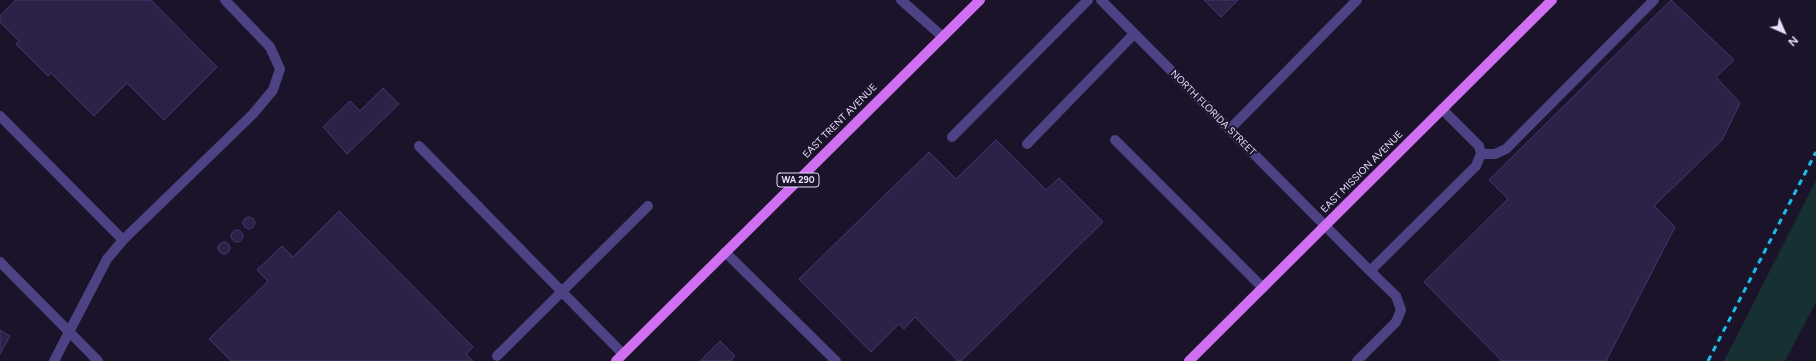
<!DOCTYPE html>
<html>
<head>
<meta charset="utf-8">
<style>
	body { margin:0 }
	#map { position:relative; width:1816px; height:361px; overflow:hidden; background:#1a1329; font-family:Figtree,sans-serif }
	canvas { display:block }
	.north { position:absolute; left:1764px; top:12px; width:40px; height:40px; -webkit-text-stroke:3px #1a1329; paint-order:stroke; rotate:135deg; font-size:11px; font-weight:700; line-height:16px; text-align:center; color:#e5defc }
	.north::after { content:''; display:block; margin:auto; width:14px; height:18px; background:#e5defc; clip-path:polygon(50% 0,100% 100%,50% 72%,0 100%) }
</style>
</head>
<body>
<div id="map">
<canvas width="1816" height="361"></canvas>
<div class="north">N</div>
</div>
<script>
const context = document.querySelector('canvas').getContext('2d');
context.lineJoin = 'round';
function paint(path, color) { context.fillStyle = color; context.fill(path, 'evenodd'); }
const toPath = rows => new Path2D(rows.map(r => 'M' + r).join(''));
function strokePath(path, color, width, dash) { context.strokeStyle = color; context.lineWidth = width; context.lineCap = dash ? 'butt' : 'round'; context.setLineDash(dash || []); context.stroke(path); }
function drawText(font, color, halo, rows, align = 'center') {
  context.font = font + ' Figtree,sans-serif'; context.lineWidth = 4; context.setLineDash([]); context.textBaseline = 'middle'; context.strokeStyle = halo; context.fillStyle = color; for (const [text, x, y, turn = 0] of rows) {
    context.save(); context.translate(x, y); context.rotate((+turn || 0) * Math.PI / 180); context.textAlign = isNaN(turn) ? turn : align; if (halo) context.strokeText(text, 0, 0); context.fillText(text, 0, 0); context.restore();
  }
}
paint(toPath([
	[1816,180,1816,302,1785,361,1724,361]
]), '#173033');
const building = toPath([
	[16,0,151,0,217,67,164,120,127,83,94,116,51,73,48,76,16,44,19,41,0,22,0,16,16,0],
	[1204,0,1238,0,1221,17,1204,0],
	[1671,0,1734,60,1716,77,1740,103,1722,140,1654,206,1675,227,1606,361,1502,361,1424,282,1508,199,1489,180,1671,0],
	[383,88,399,104,347,154,323,127,350,101,360,111,383,88],
	[996,140,1046,190,1059,178,1103,222,961,361,958,361,915,317,904,329,899,324,871,352,799,279,929,152,956,179,996,140],
	[339,211,473,347,466,354,473,361,231,361,209,339,268,281,257,270,282,246,293,257,339,211],
	'243 223a6 6 0 1 1 12 0a6 6 0 1 1-12 0Z',
	'231 236a6 6 0 1 1 12 0a6 6 0 1 1-12 0Z',
	'218 248a6 6 0 1 1 12 0a6 6 0 1 1-12 0Z',
	[0,330,10,336,0,354,0,330],
	[720,341,735,356,730,361,700,361,720,341]
]);
paint(building, '#2e2148');
strokePath(building, '#493572', 1);
strokePath(toPath([
	[901,0,943,37],
	[1101,0,1370,271,1476,166,1481,154,1479,146,1442,109],
	[0,116,123,240],
	[1230,129,1357,0],
	[952,137,1088,0],
	[1115,140,1263,288],
	[1027,144,1134,34],
	[419,146,623,354],
	[1481,154,1495,154,1506,149,1654,0],
	[725,252,836,361],
	[0,262,98,361],
	[497,356,648,206],
	[54,361,107,259,123,240,253,114,273,90,280,69,270,47,225,0],
	[1357,361,1396,322,1401,310,1396,296,1370,271]
]), '#4d4384', 10);
strokePath(toPath([
	[616,361,980,0],
	[1189,361,1552,0]
]), '#d16ff2', 10);
strokePath(toPath([
	[1708,361,1816,152]
]), '#1bbceb', 3, [6, 5]);
for (const [x, y, w] of [
	[798,180,42]
]) { const box = new Path2D(); box.roundRect(x - w / 2, y - 7, w, 14, 3); context.fillStyle = '#1a1329'; context.fill(box); strokePath(box, '#e5defc', 1); }
drawText('bold 9px', '#e5defc', null, [
	["WA 290",798,180]
]);
drawText('10px', '#e5defc', '#1a1329', [
	["NORTH FLORIDA STREET",1213,113,45],
	["EAST TRENT AVENUE",840,121,-45],
	["EAST MISSION AVENUE",1362,172,-45]
]);
</script>
</body>
</html>
